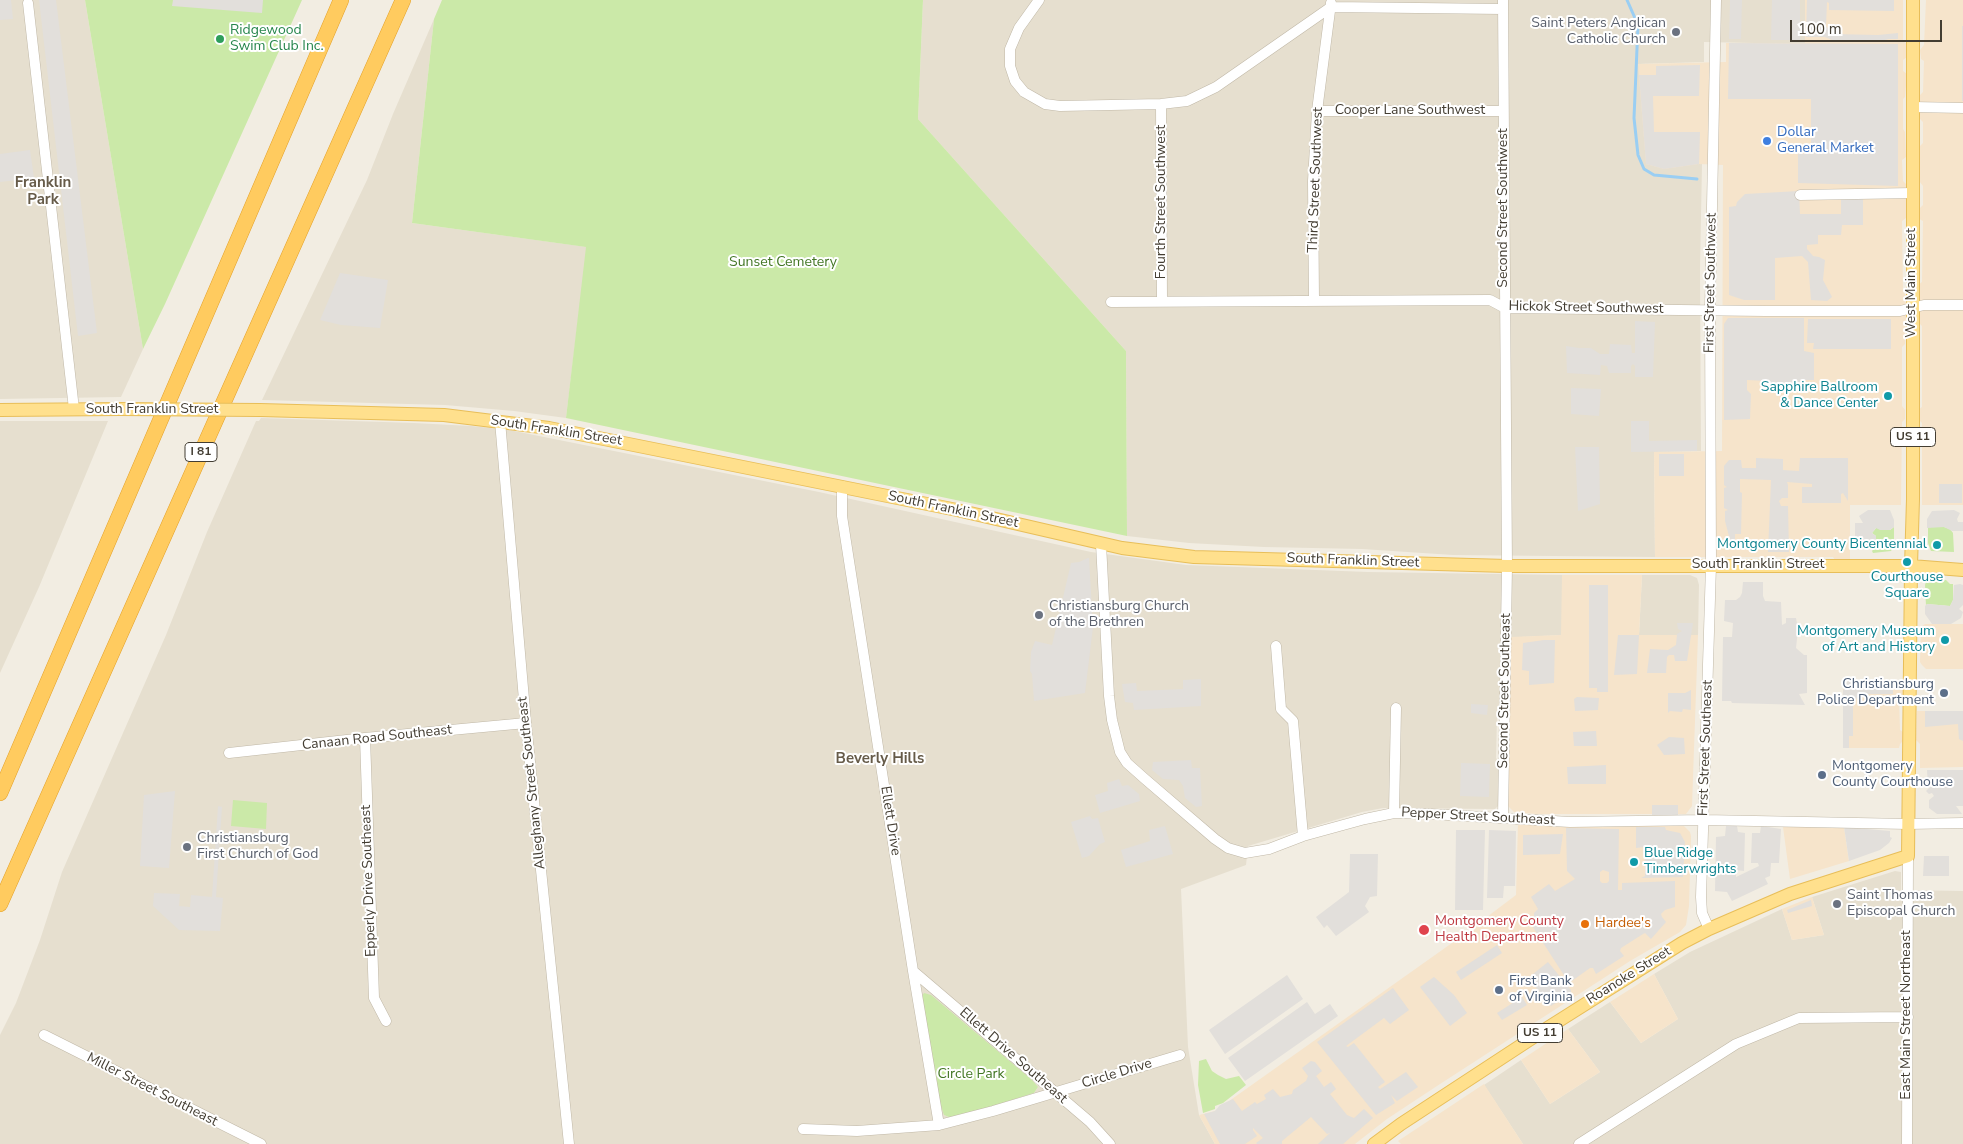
<!DOCTYPE html>
<html>
<head>
<meta charset="utf-8">
<style>
	body { margin:0 }
	#map { position:relative; width:1963px; height:1144px; overflow:hidden; background:#f2ede2; font-family:"Nunito Sans",sans-serif }
	canvas { display:block }
	.scale { position:absolute; left:1790px; top:20px; width:152px; height:22px; box-sizing:border-box; border:2px solid #433d32; border-top:0; padding-left:6px; font-size:15px; line-height:18px; white-space:nowrap; color:#433d32; -webkit-text-stroke:4px #fff; paint-order:stroke }
</style>
</head>
<body>
<div id="map">
<canvas width="1963" height="1144"></canvas>
<div class="scale">100 m</div>
</div>
<script>
const context = document.querySelector('canvas').getContext('2d');
context.lineJoin = 'round';
function paint(path, color) { context.fillStyle = color; context.fill(path, 'evenodd'); }
const toPath = rows => new Path2D(rows.map(r => 'M' + r).join(''));
function strokePath(path, color, width, dash) { context.strokeStyle = color; context.lineWidth = width; context.lineCap = dash ? 'butt' : 'round'; context.setLineDash(dash || []); context.stroke(path); }
function drawText(font, color, halo, rows, align = 'center') {
  context.font = font + ' "Nunito Sans",sans-serif'; context.lineWidth = 4; context.setLineDash([]); context.textBaseline = 'middle'; context.strokeStyle = halo; context.fillStyle = color; for (const [text, x, y, turn = 0] of rows) {
    context.save(); context.translate(x, y); context.rotate((+turn || 0) * Math.PI / 180); context.textAlign = isNaN(turn) ? turn : align; if (halo) context.strokeText(text, 0, 0); context.fillText(text, 0, 0); context.restore();
  }
}
paint(toPath([
	[0,0,85,0,143,349,121,397,0,399],
	[923,0,1805,0,1805,44,1704,42,1704,62,1638,64,1699,164,1702,164,1700,269,1701,451,1654,452,1655,557,1453,555,1362,549,1264,547,1189,543,1127,536,1126,351,918,119],
	[434,19,412,223,587,247,566,418,514,411,445,405,262,400,367,180,393,114],
	[261,418,414,423,471,426,509,430,819,492,1091,552,1186,565,1368,572,1562,575,1562,635,1501,638,1501,714,1497,717,1496,758,1499,762,1499,805,1495,809,1383,808,1362,812,1248,846,1246,865,1181,889,1188,1047,1199,1115,1215,1144,0,1144,0,1035,16,1003,40,940,62,872,166,635,207,532,256,421,259,421],
	[1038,1087,1034,1093,951,1118,944,1115],
	[0,421,108,421,39,587,0,673],
	[1642,575,1690,575,1697,578,1699,585,1698,635,1639,635],
	[1895,871,1901,872,1901,890,1963,891,1963,1144,1523,1144,1484,1085,1521,1060,1550,1104,1600,1072,1568,1029,1610,1002,1641,1043,1678,1019,1654,974,1690,952,1782,909,1792,940,1824,935,1812,897]
]), '#e6dfcf');
paint(toPath([
	[1805,0,1903,0,1903,41,1907,44,1907,57,1903,60,1903,71,1907,74,1905,97,1903,99,1903,129,1905,132,1906,157,1902,160,1903,181,1906,184,1906,218,1902,221,1903,292,1906,295,1906,322,1905,344,1902,347,1902,406,1905,410,1905,419,1902,422,1901,505,1850,505,1850,559,1840,561,1835,560,1833,557,1655,557,1654,452,1722,451,1723,165,1699,164,1664,169,1646,164,1638,64,1726,62,1726,43,1805,43],
	[1926,0,1963,0,1963,505,1922,505,1922,423,1918,419,1918,410,1922,407,1922,326,1919,323,1918,285,1922,282,1923,221,1919,219,1919,209,1923,205,1923,186,1920,182,1920,146,1923,143,1923,122,1920,119,1920,95,1923,92,1924,61,1921,59,1920,50,1924,45],
	[1562,575,1642,575,1639,635,1698,635,1692,806,1686,814,1536,814,1514,812,1507,805,1510,637,1561,635],
	[1925,624,1963,624,1963,669,1926,669,1922,665,1920,662,1921,627],
	[1899,685,1903,688,1904,693,1899,697,1900,730,1903,732,1904,740,1900,744,1899,748,1843,748,1843,686],
	[1917,711,1963,711,1963,767,1920,768,1920,744,1916,740],
	[1518,823,1540,826,1684,826,1690,832,1691,836,1689,906,1686,925,1680,932,1630,961,1437,1086,1387,1119,1355,1144,1215,1144,1199,1115,1215,1111,1459,938,1516,895],
	[1783,827,1844,827,1849,861,1790,879],
	[1812,897,1824,935,1792,940,1782,909],
	[1654,974,1678,1019,1641,1043,1610,1002],
	[1568,1029,1600,1072,1550,1104,1521,1060],
	[1484,1084,1523,1144,1401,1144,1398,1141]
]), '#f6e4cb');
paint(toPath([
	[85,0,302,0,165,304,143,349],
	[442,0,923,0,918,119,1126,351,1127,536,566,418,586,247,412,223,434,19],
	[1877,527,1881,530,1890,530,1894,527,1894,546,1891,551,1873,553,1872,551,1876,546,1876,536,1872,533],
	[1928,527,1944,527,1950,529,1953,533,1954,552,1931,551,1928,543],
	[1931,579,1946,580,1950,584,1953,584,1953,600,1950,606,1927,604,1926,606,1925,585,1926,582],
	[233,800,267,803,266,829,231,826],
	[924,993,931,995,1032,1080,1038,1087,1034,1093,958,1117,951,1118,944,1115,939,1100,927,1030,922,996],
	[1206,1059,1212,1071,1218,1075,1226,1079,1239,1076,1246,1085,1223,1103,1215,1106,1215,1109,1203,1113,1198,1085,1199,1061]
]), '#cbe9a8');
paint(toPath([
	[0,0,11,0,13,19,0,20],
	[39,0,56,0,97,333,78,336],
	[173,0,263,0,262,13,172,6],
	[1730,0,1742,0,1741,39,1729,39],
	[1772,0,1800,0,1800,40,1771,40],
	[1807,0,1894,0,1894,11,1829,10,1829,3,1827,2,1826,26,1833,34,1878,35,1898,33,1898,39,1889,39,1876,42,1841,41,1832,40,1825,37,1806,37],
	[1962,26,1963,26,1963,101,1962,101],
	[1729,43,1898,44,1898,186,1798,183,1798,154,1811,154,1811,99,1728,99],
	[1700,65,1699,96,1653,96,1654,132,1700,132,1699,164,1664,169,1646,164,1639,75,1656,75,1656,66],
	[30,150,34,178,0,182,0,154],
	[1799,191,1800,214,1841,214,1841,196,1863,196,1863,225,1842,225,1841,235,1818,235,1818,244,1807,245,1807,249,1813,256,1819,257,1825,260,1823,280,1832,297,1827,301,1811,300,1808,262,1802,256,1775,258,1775,300,1744,300,1729,295,1729,207,1736,206,1737,202,1745,194],
	[340,273,388,280,380,328,341,325,320,320],
	[1728,318,1804,318,1804,351,1814,353,1814,380,1804,380,1803,388,1775,389,1767,381,1747,380,1747,390,1751,394,1750,419,1724,420,1724,324],
	[1808,319,1891,319,1891,349,1813,349,1814,343,1807,343],
	[1635,321,1655,322,1653,377,1635,377,1635,366,1633,364,1631,366,1631,373,1609,373,1607,366,1601,365,1600,375,1567,373,1566,346,1579,348,1591,348,1600,354,1609,354,1610,344,1631,345,1632,353,1635,353],
	[1571,388,1601,389,1599,416,1571,414],
	[1631,421,1649,421,1649,441,1697,440,1697,451,1631,452],
	[1575,447,1599,447,1600,504,1578,511],
	[1659,454,1684,454,1684,476,1659,476],
	[1756,458,1783,459,1783,470,1799,471,1800,458,1848,458,1848,501,1843,493,1841,494,1841,503,1802,503,1802,487,1812,487,1812,484,1787,482,1788,485,1788,498,1782,498,1779,501,1781,506,1788,506,1789,552,1768,552,1771,480,1740,479,1740,492,1742,493,1741,534,1735,534,1735,540,1730,540,1725,521,1725,511,1728,510,1724,508,1724,488,1727,487,1724,485,1724,466,1729,460,1741,460,1742,468,1756,468],
	[1939,484,1962,484,1962,503,1939,503],
	[1868,510,1890,510,1894,520,1894,527,1890,530,1880,530,1876,528,1872,533,1876,536,1876,546,1873,548,1863,548,1858,550,1855,547,1855,523,1863,523,1859,516],
	[1954,510,1960,513,1957,519,1958,522,1963,522,1963,531,1952,531,1944,527,1927,528,1927,519,1932,511],
	[1088,558,1089,558,1093,627,1085,693,1034,701,1032,674,1030,671,1031,652,1035,641,1052,645,1071,563,1079,562],
	[1743,582,1763,582,1763,596,1765,601,1781,602,1782,625,1786,623,1786,618,1796,618,1798,629,1796,648,1804,655,1807,655,1807,693,1799,694,1805,705,1732,703,1731,701,1722,701,1723,637,1732,637,1733,623,1724,621,1725,600,1736,600,1740,597,1742,593],
	[1960,584,1963,585,1963,605,1959,609,1963,612,1961,618,1951,624,1932,624,1925,614,1925,606,1927,604,1950,606,1953,600,1954,585],
	[1589,585,1608,585,1608,692,1597,692,1597,688,1589,688],
	[1677,623,1693,623,1687,661,1675,661,1674,655,1669,655,1667,657,1666,673,1647,673,1650,649,1668,650,1676,645,1677,634,1682,631,1678,629],
	[1618,635,1639,635,1637,674,1614,675],
	[1544,640,1555,640,1554,683,1529,685,1529,671,1522,670,1523,643],
	[1201,679,1201,706,1134,710,1133,703,1125,702,1122,684,1136,683,1137,691,1183,689,1183,680],
	[1848,680,1893,680,1893,694,1858,694,1858,698,1853,700,1853,736,1849,736,1849,748,1843,748,1843,691],
	[1691,690,1691,710,1683,709,1682,712,1670,711,1668,713,1668,693,1685,693],
	[1577,697,1599,698,1598,710,1575,711,1574,699],
	[1471,704,1488,705,1487,715,1471,713],
	[1925,711,1963,711,1963,741,1959,739,1958,724,1925,727],
	[1596,731,1597,746,1574,746,1573,732],
	[1669,737,1684,738,1685,754,1664,755,1657,745],
	[1191,760,1192,768,1200,768,1202,806,1196,807,1185,798,1183,786,1179,780,1163,779,1152,770,1153,762],
	[1461,763,1490,764,1489,797,1460,796],
	[1606,765,1606,784,1568,784,1567,767],
	[1927,770,1963,770,1963,806,1956,806,1962,814,1937,814,1929,808,1929,800,1934,796,1932,793,1929,794,1926,791,1930,787,1928,785],
	[1119,779,1122,786,1128,785,1139,794,1140,801,1100,813,1095,795,1108,791,1107,783],
	[175,791,169,868,140,866,144,795],
	[1652,805,1678,805,1678,815,1652,815],
	[218,806,222,807,216,897,223,898,220,931,179,930,153,906,154,893,180,894,179,906,190,907,191,895,212,897],
	[1090,816,1092,819,1098,818,1105,842,1100,844,1089,856,1082,858,1071,822],
	[1165,826,1173,854,1126,867,1121,850,1150,841,1149,830],
	[1726,826,1737,826,1738,832,1745,833,1744,871,1736,870,1736,877,1759,866,1758,863,1751,863,1752,833,1760,833,1761,826,1781,829,1779,863,1771,863,1770,876,1765,878,1768,884,1732,901,1727,892,1715,891,1716,837,1725,836],
	[1636,827,1665,827,1666,830,1680,833,1685,842,1683,877,1641,878,1645,876,1645,847,1636,848],
	[1844,827,1890,831,1890,837,1892,838,1889,843,1880,850,1849,861],
	[1566,828,1619,829,1618,890,1622,890,1622,883,1675,881,1675,907,1665,910,1661,914,1662,917,1666,922,1651,939,1645,933,1643,934,1621,948,1620,951,1624,956,1596,974,1593,968,1590,968,1569,983,1529,921,1534,917,1534,913,1538,909,1531,897,1549,884,1555,891,1575,879,1567,871],
	[1603,870,1609,872,1609,881,1607,883,1602,883,1600,881,1600,872],
	[1456,830,1485,830,1483,910,1455,910],
	[1489,830,1516,831,1515,886,1504,886,1503,898,1487,898],
	[1563,834,1560,854,1523,855,1523,835],
	[1350,854,1378,854,1377,896,1370,897,1365,906,1369,912,1336,936,1327,925,1324,928,1316,917,1349,892],
	[1924,856,1949,856,1949,876,1923,876],
	[1811,900,1812,906,1788,913,1787,910],
	[1497,945,1502,953,1461,980,1456,972],
	[1548,962,1571,990,1571,993,1551,1006,1528,978],
	[1287,975,1303,999,1225,1054,1209,1030],
	[1434,977,1454,995,1467,1013,1450,1026,1420,987],
	[1393,988,1409,1010,1390,1024,1384,1018,1346,1046,1348,1047,1354,1043,1385,1082,1378,1087,1380,1089,1406,1072,1418,1087,1397,1101,1391,1095,1395,1103,1376,1115,1317,1042],
	[1522,997,1527,1005,1502,1020,1497,1013],
	[1307,1002,1315,1014,1330,1004,1338,1016,1245,1081,1228,1058],
	[1311,1061,1315,1062,1322,1071,1316,1076,1324,1087,1331,1082,1336,1089,1330,1094,1347,1115,1354,1118,1364,1109,1373,1118,1343,1144,1318,1144,1330,1133,1327,1134,1311,1117,1282,1141,1282,1144,1257,1144,1256,1143,1263,1138,1253,1128,1253,1130,1257,1136,1245,1144,1220,1144,1204,1114,1215,1111,1220,1105,1233,1099,1242,1111,1255,1102,1257,1104,1266,1099,1264,1095,1273,1089,1280,1097,1292,1094,1293,1090,1306,1081,1308,1076,1302,1068]
]), '#e2dfdb');
strokePath(toPath([
	[1627,0,1638,25,1634,118,1638,155,1644,169,1654,175,1697,179]
]), '#9acef3', 3);
const minor = toPath([
	[1039,0,1019,28,1010,49,1010,66,1015,81,1024,92,1045,104,1060,106,1161,104,1187,101,1216,87,1331,7,1503,9],
	[28,3,74,409],
	[1161,104,1162,301],
	[1913,107,1963,108],
	[1317,111,1503,111],
	[1800,195,1913,193],
	[1314,301,1313,181,1317,111,1331,3],
	[1111,302,1490,300,1505,308,1766,311,1900,311,1924,305,1963,305],
	[500,421,526,723,569,1144],
	[842,486,842,516,913,971,939,1125],
	[1101,544,1109,696,1112,720,1120,752,1127,763,1145,779,1215,839,1228,848,1245,853,1269,849,1303,836,1365,819,1394,813,1431,814,1570,822,1704,820,1908,824,1963,823],
	[1276,646,1281,709,1293,721,1303,836],
	[365,738,374,998,386,1021],
	[229,753,365,738,526,723],
	[1394,813,1396,708],
	[1503,817,1507,566,1503,0],
	[1709,929,1702,913,1701,897,1711,565,1710,310,1716,0],
	[913,971,1090,1122,1110,1144],
	[44,1035,261,1144],
	[803,1129,857,1131,939,1125,993,1111,1180,1055],
	[1579,1144,1736,1044,1799,1018,1908,1017],
	[1907,1144,1908,856]
]);
const major = toPath([
	[0,410,120,409],
	[260,410,444,415,549,428,957,510,1122,548,1194,557,1507,566,1911,566,1963,570],
	[1374,1144,1401,1124,1549,1027,1682,943,1709,929,1790,894,1908,856,1911,566,1913,499,1913,0]
]);
const highway = toPath([
	[0,793,341,0],
	[0,904,403,0]
]);
strokePath(minor, '#c0b8a7', 11);
strokePath(major, '#e8be59', 14);
strokePath(highway, '#e3a12a', 16);
strokePath(minor, '#fff', 10);
strokePath(major, '#ffe08d', 12);
strokePath(highway, '#ffcb5f', 15);
const majorBridge = toPath([
	[120,409,260,410]
]);
strokePath(majorBridge, '#e8be59', 14, []);
strokePath(majorBridge, '#ffe08d', 12);
for (const [x, y, r, color] of [
	[1676,32,5,"#6b7280"],
	[220,39,5,"#2e9e5b"],
	[1767,141,5,"#3f7fe0"],
	[1888,396,5,"#0f9aa8"],
	[1937,545,5,"#0f9aa8"],
	[1907,562,5,"#0f9aa8"],
	[1039,615,5,"#6b7280"],
	[1945,640,5,"#0f9aa8"],
	[1944,693,5,"#5c6f8a"],
	[1822,775,5,"#5c6f8a"],
	[187,847,5,"#6b7280"],
	[1634,862,5,"#0f9aa8"],
	[1837,904,5,"#6b7280"],
	[1585,924,5,"#e8710a"],
	[1424,930,6,"#e0444e"],
	[1499,990,5,"#5c6f8a"]
]) { const dot = new Path2D(); dot.arc(x, y, r, 0, 2 * Math.PI); context.fillStyle = color; context.fill(dot); strokePath(dot, '#fff', 2); }
for (const [x, y, w] of [
	[1913,437,45],
	[201,452,32],
	[1540,1033,45]
]) { const box = new Path2D(); box.roundRect(x - w / 2, y - 9.5, w, 19, 4); context.fillStyle = '#fff'; context.fill(box); strokePath(box, '#433d32', 1); }
drawText('bold 12px', '#433d32', null, [
	["US 11",1913,437],
	["I 81",201,452],
	["US 11",1540,1033]
]);
drawText('14px', '#5b616d', '#fff', [
	["Saint Peters Anglican",1666,24,"right"],
	["Catholic Church",1666,40,"right"],
	["Christiansburg Church",1049,607],
	["of the Brethren",1049,623],
	["Christiansburg",197,839],
	["First Church of God",197,855],
	["Saint Thomas",1847,896],
	["Episcopal Church",1847,912]
], 'left');
drawText('14px', '#27864d', '#fff', [
	["Ridgewood",230,31],
	["Swim Club Inc.",230,47]
], 'left');
drawText('14px', '#433d32', '#fff', [
	["Cooper Lane Southwest",1410,111],
	["Third Street Southwest",1316,180,-88],
	["Fourth Street Southwest",1162,202,-90],
	["Second Street Southwest",1504,208,-90],
	["First Street Southwest",1711,283,-89],
	["West Main Street",1912,283,-90],
	["Hickok Street Southwest",1586,308,1],
	["South Franklin Street",152,410],
	["South Franklin Street",556,431,9],
	["South Franklin Street",953,510,12],
	["South Franklin Street",1353,561,2],
	["South Franklin Street",1758,565],
	["Second Street Southeast",1505,691,-89],
	["Canaan Road Southeast",377,738,-6],
	["First Street Southeast",1706,748,-88],
	["Alleghany Street Southeast",532,783,-96],
	["Pepper Street Southeast",1478,817,3],
	["Ellett Drive",890,821,81],
	["Epperly Drive Southeast",369,881,-92],
	["Roanoke Street",1629,976,-32],
	["East Main Street Northeast",1907,1015,-90],
	["Ellett Drive Southeast",1013,1056,41],
	["Circle Drive",1117,1074,-17],
	["Miller Street Southeast",152,1090,27]
]);
drawText('14px', '#366cbe', '#fff', [
	["Dollar",1777,133],
	["General Market",1777,149]
], 'left');
drawText('14px', '#427624', '#fff', [
	["Sunset Cemetery",783,263],
	["Circle Park",971,1075]
]);
drawText('14px', '#0d838f', '#fff', [
	["Sapphire Ballroom",1878,388],
	["& Dance Center",1878,404],
	["Montgomery County Bicentennial",1927,545],
	["Courthouse",1907,578,"center"],
	["Square",1907,594,"center"],
	["Montgomery Museum",1935,632],
	["of Art and History",1935,648],
	["Blue Ridge",1644,854,"left"],
	["Timberwrights",1644,870,"left"]
], 'right');
drawText('14px', '#4e5e75', '#fff', [
	["Christiansburg",1934,685,"right"],
	["Police Department",1934,701,"right"],
	["Montgomery",1832,767],
	["County Courthouse",1832,783],
	["First Bank",1509,982],
	["of Virginia",1509,998]
], 'left');
drawText('14px', '#be3a42', '#fff', [
	["Montgomery County",1435,922],
	["Health Department",1435,938]
], 'left');
drawText('14px', '#c56008', '#fff', [
	["Hardee's",1595,924]
], 'left');
drawText('bold 15px', '#665b49', '#fff', [
	["Franklin",43,183],
	["Park",43,200],
	["Beverly Hills",880,759]
]);
</script>
</body>
</html>
